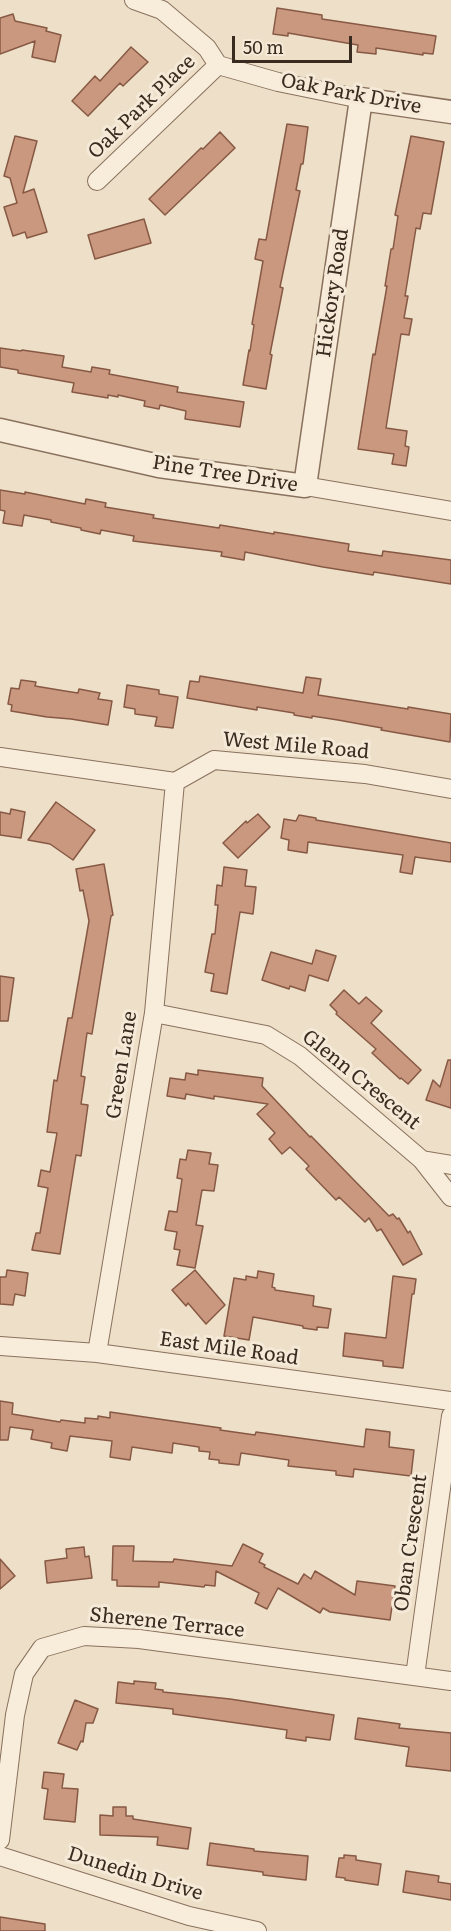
<!DOCTYPE html>
<html>
<head>
<meta charset="utf-8">
<style>
	body { margin:0 }
	#map { position:relative; width:451px; height:1931px; overflow:hidden; background:#eddfc8; font-family:Literata,serif }
	canvas { display:block }
	.scale { position:absolute; left:232px; top:36px; width:120px; height:27px; box-sizing:border-box; border:3px solid #3a2b20; border-top:0; padding-left:8px; font-size:18px; line-height:21px; white-space:nowrap; color:#3a2b20; -webkit-text-stroke:4px #f5ead7; paint-order:stroke }
</style>
</head>
<body>
<div id="map">
<canvas width="451" height="1931"></canvas>
<div class="scale">50 m</div>
</div>
<script>
const context = document.querySelector('canvas').getContext('2d');
context.lineJoin = 'round';
function paint(path, color) { context.fillStyle = color; context.fill(path, 'evenodd'); }
const toPath = rows => new Path2D(rows.map(r => 'M' + r).join(''));
function strokePath(path, color, width, dash) { context.strokeStyle = color; context.lineWidth = width; context.lineCap = dash ? 'butt' : 'round'; context.setLineDash(dash || []); context.stroke(path); }
function drawText(font, color, halo, rows, align = 'center') {
  context.font = font + ' Literata,serif'; context.lineWidth = 6; context.setLineDash([]); context.textBaseline = 'middle'; context.strokeStyle = halo; context.fillStyle = color; for (const [text, x, y, turn = 0] of rows) {
    context.save(); context.translate(x, y); context.rotate((+turn || 0) * Math.PI / 180); context.textAlign = isNaN(turn) ? turn : align; if (halo) context.strokeText(text, 0, 0); context.fillText(text, 0, 0); context.restore();
  }
}
const building = toPath([
	[277,8,322,15,322,19,436,36,433,54,423,53,423,55,376,48,376,54,357,52,358,45,288,33,288,36,273,34,277,8],
	[13,14,15,21,47,28,46,31,61,35,55,62,32,57,35,41,0,54,0,18,13,14],
	[131,47,148,62,123,86,120,83,88,116,72,101,95,76,100,81,131,47],
	[287,124,308,127,303,164,301,164,296,190,300,191,280,287,283,288,270,354,272,355,266,389,243,385,249,350,250,351,254,325,252,324,263,261,255,259,259,239,266,240,287,124],
	[220,132,235,148,165,215,149,199,201,148,203,149,220,132],
	[15,136,37,141,23,193,34,189,47,232,27,238,25,232,13,236,4,207,17,203,10,178,4,176,15,136],
	[411,136,444,142,431,214,423,213,420,229,416,228,405,296,408,296,404,318,412,319,409,335,401,334,386,428,407,431,405,446,409,447,406,466,392,464,394,454,358,449,373,354,375,355,387,286,385,286,391,249,393,249,398,216,395,215,411,136],
	[144,219,151,243,95,259,88,235,144,219],
	[0,348,21,351,22,350,64,356,62,367,91,372,92,367,110,370,109,374,178,387,177,392,244,402,240,427,185,419,186,411,160,405,159,409,144,406,145,401,118,395,118,397,108,395,108,398,72,392,74,383,18,373,18,370,0,367,0,348],
	[0,490,25,494,25,492,85,504,86,499,106,503,105,507,154,515,153,518,219,528,220,525,274,534,274,532,349,544,348,551,382,556,383,551,451,560,451,584,374,572,373,575,323,567,245,552,244,560,221,556,222,552,133,541,134,536,101,530,100,534,81,530,81,528,51,522,51,520,24,515,22,526,3,523,5,511,0,510,0,490],
	[200,676,303,693,306,677,321,679,318,695,408,709,408,707,451,714,450,742,381,730,382,728,338,720,312,716,312,718,294,715,294,713,257,707,257,710,187,698,190,681,199,682,200,676],
	[21,680,36,682,35,686,65,691,78,693,79,689,100,693,98,699,112,701,108,725,71,719,47,717,11,711,12,705,8,704,11,688,19,689,21,680],
	[127,685,159,690,159,694,178,697,173,728,155,726,157,717,135,714,135,709,124,707,127,685],
	[56,802,95,830,73,860,50,844,28,840,56,802],
	[11,809,25,812,21,838,0,835,0,812,10,814,11,809],
	[258,814,270,827,238,858,223,843,246,821,247,823,258,814],
	[299,815,316,818,316,820,451,843,451,862,415,857,412,874,400,872,403,855,308,842,307,853,288,850,289,840,281,838,284,819,296,821,299,815],
	[104,864,113,915,111,916,92,1034,87,1033,81,1076,85,1077,81,1104,88,1105,81,1156,76,1155,60,1254,32,1250,36,1233,40,1233,48,1188,38,1186,41,1170,50,1172,57,1133,47,1132,54,1080,57,1081,68,1018,72,1018,89,921,83,890,80,891,76,869,104,864],
	[224,867,247,870,245,886,256,887,253,914,240,912,227,994,211,991,214,974,205,972,212,934,215,934,218,905,215,905,217,885,222,886,224,867],
	[316,950,336,956,328,981,309,975,305,991,290,986,289,989,262,980,271,952,312,964,316,950],
	[0,976,14,978,8,1021,0,1021,0,976],
	[344,990,359,1004,366,997,382,1011,371,1023,421,1070,408,1084,401,1078,400,1079,372,1053,376,1049,336,1014,337,1012,330,1005,344,990],
	[448,1060,451,1060,451,1108,426,1100,433,1080,440,1087,448,1060],
	[198,1070,263,1078,262,1086,310,1137,311,1136,389,1216,393,1214,397,1219,399,1218,408,1233,410,1231,422,1254,403,1265,381,1229,377,1231,369,1218,365,1222,339,1197,336,1200,306,1169,309,1166,290,1147,282,1154,269,1139,275,1133,257,1114,268,1104,214,1096,214,1099,186,1094,185,1099,167,1096,170,1078,185,1080,186,1073,198,1075,198,1070],
	[188,1150,211,1153,209,1164,218,1165,214,1191,202,1190,196,1225,203,1226,195,1268,177,1265,180,1250,174,1249,177,1232,165,1230,169,1211,177,1212,182,1179,177,1178,180,1159,186,1160,188,1150],
	[7,1270,28,1273,25,1296,15,1294,13,1305,0,1304,0,1277,6,1277,7,1270],
	[195,1270,225,1305,206,1324,188,1303,186,1306,172,1290,195,1270],
	[258,1271,274,1274,272,1287,275,1288,275,1290,314,1296,313,1306,331,1309,328,1328,317,1327,317,1330,303,1328,303,1326,253,1317,249,1340,224,1336,234,1278,246,1280,246,1276,257,1278,258,1271],
	[393,1276,416,1279,414,1294,412,1294,403,1368,383,1366,383,1361,343,1356,345,1333,386,1338,393,1276],
	[0,1401,13,1403,12,1414,60,1422,61,1420,85,1423,85,1418,98,1419,98,1416,110,1418,110,1412,221,1428,220,1430,255,1435,256,1432,364,1447,366,1429,390,1432,389,1447,414,1450,411,1476,354,1469,353,1477,336,1475,336,1471,288,1466,289,1460,241,1453,239,1465,219,1463,219,1460,209,1459,210,1452,199,1451,199,1447,173,1443,172,1453,132,1447,130,1460,110,1457,112,1441,70,1436,67,1451,51,1448,52,1443,31,1439,33,1430,10,1427,8,1440,0,1440,0,1401],
	[243,1544,263,1554,259,1562,265,1565,264,1567,298,1584,304,1574,311,1579,315,1571,355,1595,357,1581,395,1586,390,1620,330,1612,323,1608,320,1613,278,1588,267,1609,255,1603,259,1593,216,1571,215,1586,205,1585,204,1587,159,1582,159,1587,117,1586,117,1580,112,1580,113,1546,134,1546,133,1561,173,1562,174,1559,232,1566,243,1544],
	[84,1547,85,1557,89,1556,92,1578,47,1583,45,1561,67,1558,66,1549,84,1547],
	[0,1559,15,1576,0,1589,0,1559],
	[134,1681,156,1683,155,1689,163,1690,163,1692,230,1699,334,1715,330,1740,306,1737,306,1741,286,1738,287,1730,173,1714,173,1709,116,1703,118,1682,134,1684,134,1681],
	[75,1700,98,1709,93,1723,86,1723,83,1742,81,1741,77,1750,58,1743,75,1700],
	[358,1718,400,1724,399,1728,451,1733,451,1771,406,1766,409,1747,355,1739,358,1718],
	[44,1772,64,1774,62,1788,78,1789,75,1822,44,1819,48,1789,42,1788,44,1772],
	[113,1807,126,1807,126,1816,133,1816,133,1819,191,1828,188,1849,157,1845,158,1837,100,1835,100,1815,113,1816,113,1807],
	[210,1843,254,1849,254,1851,308,1856,306,1880,263,1875,263,1872,207,1865,210,1843],
	[344,1855,356,1856,356,1860,381,1864,378,1885,345,1880,345,1878,336,1877,339,1858,344,1858,344,1855],
	[406,1871,439,1876,438,1882,451,1884,451,1900,403,1892,406,1871],
	[0,1917,45,1924,45,1931,0,1931,0,1917]
]);
paint(building, '#ca987f');
strokePath(building, '#875944', 1.5);
const minor = toPath([
	[134,0,162,10,207,48,218,65,278,82,361,99],
	[97,181,218,65],
	[305,486,451,511],
	[0,757,175,782,214,760,365,774,451,789],
	[154,1013,266,1035,300,1056,422,1160,451,1197],
	[422,1160,451,1165],
	[0,1346,97,1353,451,1401],
	[97,1353,154,1013,175,782],
	[415,1676,451,1416],
	[0,1840,15,1715,24,1674,42,1648,84,1636,139,1639,451,1681],
	[0,1856,189,1916,257,1931]
]);
const tertiary = toPath([
	[0,430,159,466,305,486,361,99,451,112]
]);
strokePath(minor, '#89715d', 20);
strokePath(tertiary, '#89715d', 25);
strokePath(minor, '#f8eddb', 18);
strokePath(tertiary, '#f8eddb', 22);
drawText('20px', '#3a2b20', '#f5ead7', [
	["Oak Park Drive",351,94,11],
	["Oak Park Place",142,107,-44],
	["Hickory Road",333,293,-82],
	["Pine Tree Drive",225,474,9],
	["West Mile Road",296,746,5],
	["Green Lane",122,1065,-81],
	["Glenn Crescent",361,1080,39],
	["East Mile Road",229,1349,8],
	["Oban Crescent",411,1543,-82],
	["Sherene Terrace",167,1623,6],
	["Dunedin Drive",135,1874,17]
]);
</script>
</body>
</html>
